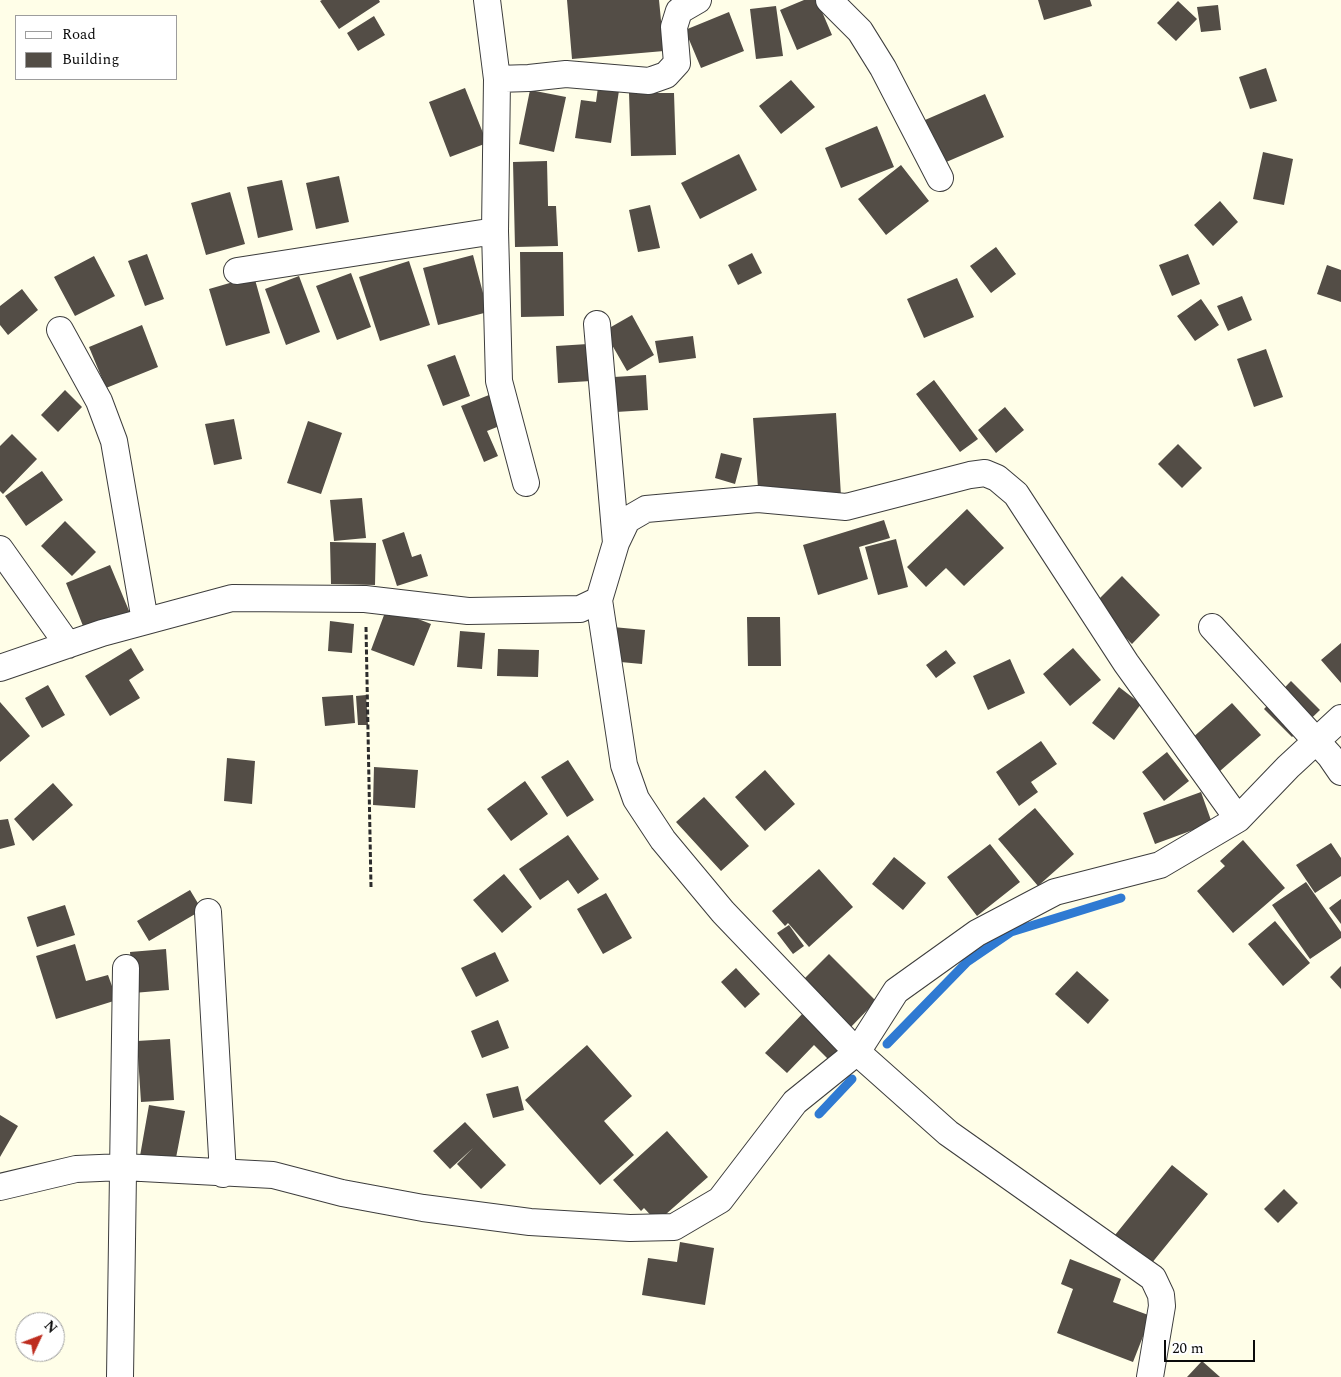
<!DOCTYPE html>
<html>
<head>
<meta charset="utf-8">
<style>
	body { margin:0 }
	#map { position:relative; width:1341px; height:1377px; overflow:hidden; background:#fffee8; font-family:Spectral,serif }
	canvas { display:block }
	.legend { position:absolute; left:15px; top:15px; width:162px; height:65px; box-sizing:border-box; background:#fff; border:1px solid #9d9d9d; margin:0; padding:6px 9px; list-style:none; font-size:15px; color:#0a0a0a }
	.legend li { display:flex; align-items:center; gap:10px; height:25px }
	.legend b { width:25px; border:1px solid #9d9d9d }
	.north { position:absolute; left:15px; top:1312px; width:50px; height:50px; box-sizing:border-box; background:#fff; border:1px solid #9d9d9d; border-radius:50%; rotate:47deg; font-size:14px; font-weight:700; line-height:20px; text-align:center; color:#0a0a0a }
	.north::after { content:''; display:block; margin:auto; width:18px; height:22px; background:#be2d1f; clip-path:polygon(50% 0,100% 100%,50% 72%,0 100%) }
	.scale { position:absolute; left:1164px; top:1340px; width:91px; height:22px; box-sizing:border-box; border:2px solid #0a0a0a; border-top:0; padding-left:6px; font-size:15px; line-height:18px; white-space:nowrap; color:#0a0a0a; -webkit-text-stroke:4px #fff; paint-order:stroke }
</style>
</head>
<body>
<div id="map">
<canvas width="1341" height="1377"></canvas>
<ul class="legend">
<li><b style="height:6px;background:#fff"></b>Road</li>
<li><b style="height:14px;background:#534d46"></b>Building</li>
</ul>
<div class="north">N</div>
<div class="scale">20 m</div>
</div>
<script>
const context = document.querySelector('canvas').getContext('2d');
context.lineJoin = 'round';
const toPath = rows => new Path2D(rows.map(r => 'M' + r).join(''));
function strokePath(path, color, width, dash) { context.strokeStyle = color; context.lineWidth = width; context.lineCap = dash ? 'butt' : 'round'; context.setLineDash(dash || []); context.stroke(path); }
function paint(path, color) { context.fillStyle = color; context.fill(path, 'evenodd'); }
strokePath(toPath([
	[887,1044,967,962,1011,932,1121,898],
	[819,1114,852,1079]
]), '#2f7ad2', 9);
paint(toPath([
	[322,0,379,0,380,2,339,29,320,1],
	[567,0,659,0,664,51,572,59],
	[804,0,817,0,832,35,797,50,780,10],
	[1038,0,1090,0,1092,6,1044,20],
	[1178,1,1197,19,1176,41,1157,23],
	[1218,5,1221,30,1201,32,1197,7],
	[776,6,783,56,756,59,750,9],
	[729,12,744,51,701,68,685,30],
	[374,16,385,35,358,51,347,33],
	[1266,68,1277,101,1250,109,1239,77],
	[599,80,620,84,611,143,575,138,581,100,596,102],
	[791,80,815,107,781,134,759,106],
	[465,88,487,143,450,157,429,102],
	[530,90,566,97,554,152,519,144],
	[629,93,674,93,676,155,631,156],
	[985,94,1004,137,944,163,925,120],
	[877,126,894,167,841,188,825,148],
	[1263,152,1293,159,1284,205,1253,199],
	[739,154,757,190,700,219,681,183],
	[547,161,548,206,556,206,558,246,515,247,513,162],
	[901,165,929,201,886,235,858,199],
	[339,176,349,222,316,229,306,183],
	[282,180,293,230,258,238,247,187],
	[230,192,245,244,206,255,191,203],
	[1220,201,1238,222,1213,246,1194,225],
	[650,205,660,248,638,252,629,210],
	[996,247,1016,274,991,293,970,266],
	[520,252,563,252,564,316,521,317],
	[752,253,762,273,738,285,728,265],
	[147,254,164,299,145,306,128,261],
	[1188,254,1200,284,1172,296,1159,265],
	[473,255,488,312,438,325,423,268],
	[94,256,115,296,75,316,54,277],
	[409,261,430,325,380,341,359,277],
	[1327,265,1341,270,1341,302,1317,294],
	[351,273,371,327,337,340,316,286],
	[254,276,270,333,226,346,209,289],
	[299,276,320,332,286,345,265,289],
	[957,278,974,317,924,338,907,299],
	[22,289,38,310,8,335,0,325,0,306],
	[1242,296,1252,320,1228,331,1217,306],
	[1201,299,1219,325,1195,341,1177,316],
	[632,315,654,355,627,371,604,331],
	[142,325,158,367,106,388,89,347],
	[693,336,696,358,659,363,655,341],
	[588,344,591,381,558,383,556,346],
	[1266,349,1283,397,1254,407,1237,359],
	[455,355,470,396,443,406,427,365],
	[646,375,648,410,616,412,614,377],
	[934,380,978,439,960,452,916,394],
	[65,390,82,407,58,432,41,415],
	[489,395,502,425,487,431,498,456,484,462,461,406],
	[1005,407,1024,430,996,453,978,430],
	[836,413,841,496,759,502,753,418],
	[234,419,242,459,214,465,205,424],
	[308,421,342,433,321,494,287,483],
	[12,434,37,459,3,494,0,491,0,446],
	[1178,444,1202,468,1182,488,1158,464],
	[721,453,742,458,735,484,715,478],
	[42,471,63,500,26,526,5,496],
	[362,498,366,538,334,541,330,500],
	[967,509,1004,548,964,586,946,568,926,587,907,567],
	[884,520,890,538,859,547,868,579,818,595,803,545],
	[65,521,96,552,72,576,41,546],
	[404,532,412,557,421,554,428,576,397,586,382,540],
	[896,539,908,587,878,595,865,547],
	[330,542,376,543,375,585,331,584],
	[110,565,132,618,87,636,66,583],
	[1122,576,1160,615,1132,644,1093,605],
	[387,607,431,624,414,666,371,650],
	[747,617,780,617,781,666,748,666],
	[330,621,354,624,352,653,328,651],
	[602,626,645,630,642,664,599,660],
	[460,631,485,633,482,669,457,667],
	[1341,643,1341,683,1321,660],
	[131,648,144,670,129,680,140,698,110,716,85,676],
	[1073,648,1101,680,1070,706,1043,674],
	[498,649,539,650,538,677,497,676],
	[946,650,956,663,936,678,926,665],
	[1010,659,1025,693,988,710,973,676],
	[1291,681,1320,710,1292,737,1264,709],
	[48,685,65,715,42,728,25,698],
	[1119,687,1141,704,1114,740,1092,723],
	[353,695,355,723,325,726,322,697],
	[366,695,368,725,358,725,356,696],
	[0,702,30,736,0,762],
	[1232,703,1261,735,1220,771,1191,739],
	[1041,741,1057,764,1031,782,1038,792,1019,806,996,772],
	[1167,752,1189,781,1164,801,1142,772],
	[227,758,255,761,252,804,224,801],
	[568,760,594,800,567,817,541,777],
	[374,767,418,770,415,808,373,805],
	[765,770,795,804,765,831,735,797],
	[525,781,548,814,511,841,487,809],
	[53,783,73,805,33,841,14,819],
	[1201,792,1212,823,1155,844,1143,813],
	[704,797,749,846,721,871,676,822],
	[1035,808,1074,854,1038,886,998,839],
	[8,819,15,845,0,849,0,820],
	[568,835,599,879,578,894,568,880,540,900,519,869],
	[1243,840,1285,888,1233,933,1197,891,1225,866,1220,861],
	[1331,843,1341,858,1341,876,1315,893,1296,865],
	[990,844,1020,882,977,916,947,877],
	[894,857,926,883,903,910,872,884],
	[819,869,853,907,809,947,788,923,785,926,772,911],
	[504,874,532,907,502,933,473,900],
	[1306,882,1341,932,1341,938,1310,959,1272,905],
	[190,890,202,910,149,941,137,921],
	[606,893,632,938,603,954,577,909],
	[1341,899,1341,924,1329,908],
	[65,905,75,935,37,947,27,917],
	[1275,921,1310,963,1283,986,1248,944],
	[789,925,804,946,793,954,777,933],
	[75,944,86,981,108,975,117,1000,56,1019,36,956],
	[166,949,169,990,133,993,130,952],
	[495,952,509,981,476,997,461,968],
	[829,954,876,1001,850,1028,802,981],
	[1341,966,1341,989,1330,977],
	[736,968,760,994,745,1008,721,982],
	[1077,971,1109,1000,1088,1024,1055,994],
	[805,1011,844,1048,831,1062,814,1045,787,1073,765,1053],
	[498,1020,509,1048,482,1058,471,1031],
	[170,1039,174,1100,141,1102,137,1041],
	[587,1045,632,1096,604,1121,634,1155,600,1185,525,1100],
	[518,1086,524,1110,493,1118,486,1094],
	[149,1105,185,1111,175,1163,140,1156],
	[0,1115,18,1126,0,1157],
	[465,1122,506,1165,481,1189,457,1164,473,1148,450,1169,433,1151],
	[667,1131,708,1177,657,1222,644,1208,641,1211,613,1180],
	[1172,1165,1208,1194,1151,1264,1115,1235],
	[1284,1189,1298,1203,1278,1223,1264,1209],
	[680,1242,714,1248,705,1305,642,1295,648,1258,677,1262],
	[1070,1259,1121,1279,1113,1302,1151,1316,1133,1362,1057,1333,1073,1289,1061,1284],
	[1202,1361,1220,1377,1187,1377]
]), '#534d46');
const street = toPath([
	[487,0,497,79,495,231,499,381,526,483],
	[829,0,860,31,883,68,940,178],
	[497,79,529,78,566,74,649,81,666,75,677,63,674,27,679,11,698,0],
	[237,271,495,231],
	[597,324,616,543],
	[60,330,99,401,114,441,145,621],
	[0,549,68,645],
	[599,600,624,765,636,799,663,840,723,912,857,1052,948,1133,1153,1278,1161,1295,1162,1306,1150,1377],
	[1212,627,1330,756,1341,772],
	[0,668,102,633,232,598,365,599,468,611,580,609,599,600,616,543,627,520,646,509,758,499,846,507,970,475,985,473,997,478,1016,494,1126,663,1238,819],
	[208,912,223,1174],
	[0,1187,76,1169,123,1167,273,1175,342,1193,423,1208,530,1222,630,1228,674,1227,720,1200,795,1102,857,1052,896,991,977,933,1055,892,1160,865,1238,819,1288,767,1341,718],
	[120,1377,126,968]
]);
strokePath(street, '#3d3d3d', 28);
strokePath(toPath([
	[366,627,371,887]
]), '#2c2c2c', 3, [5, 2.5]);
strokePath(street, '#fff', 26);
</script>
</body>
</html>
